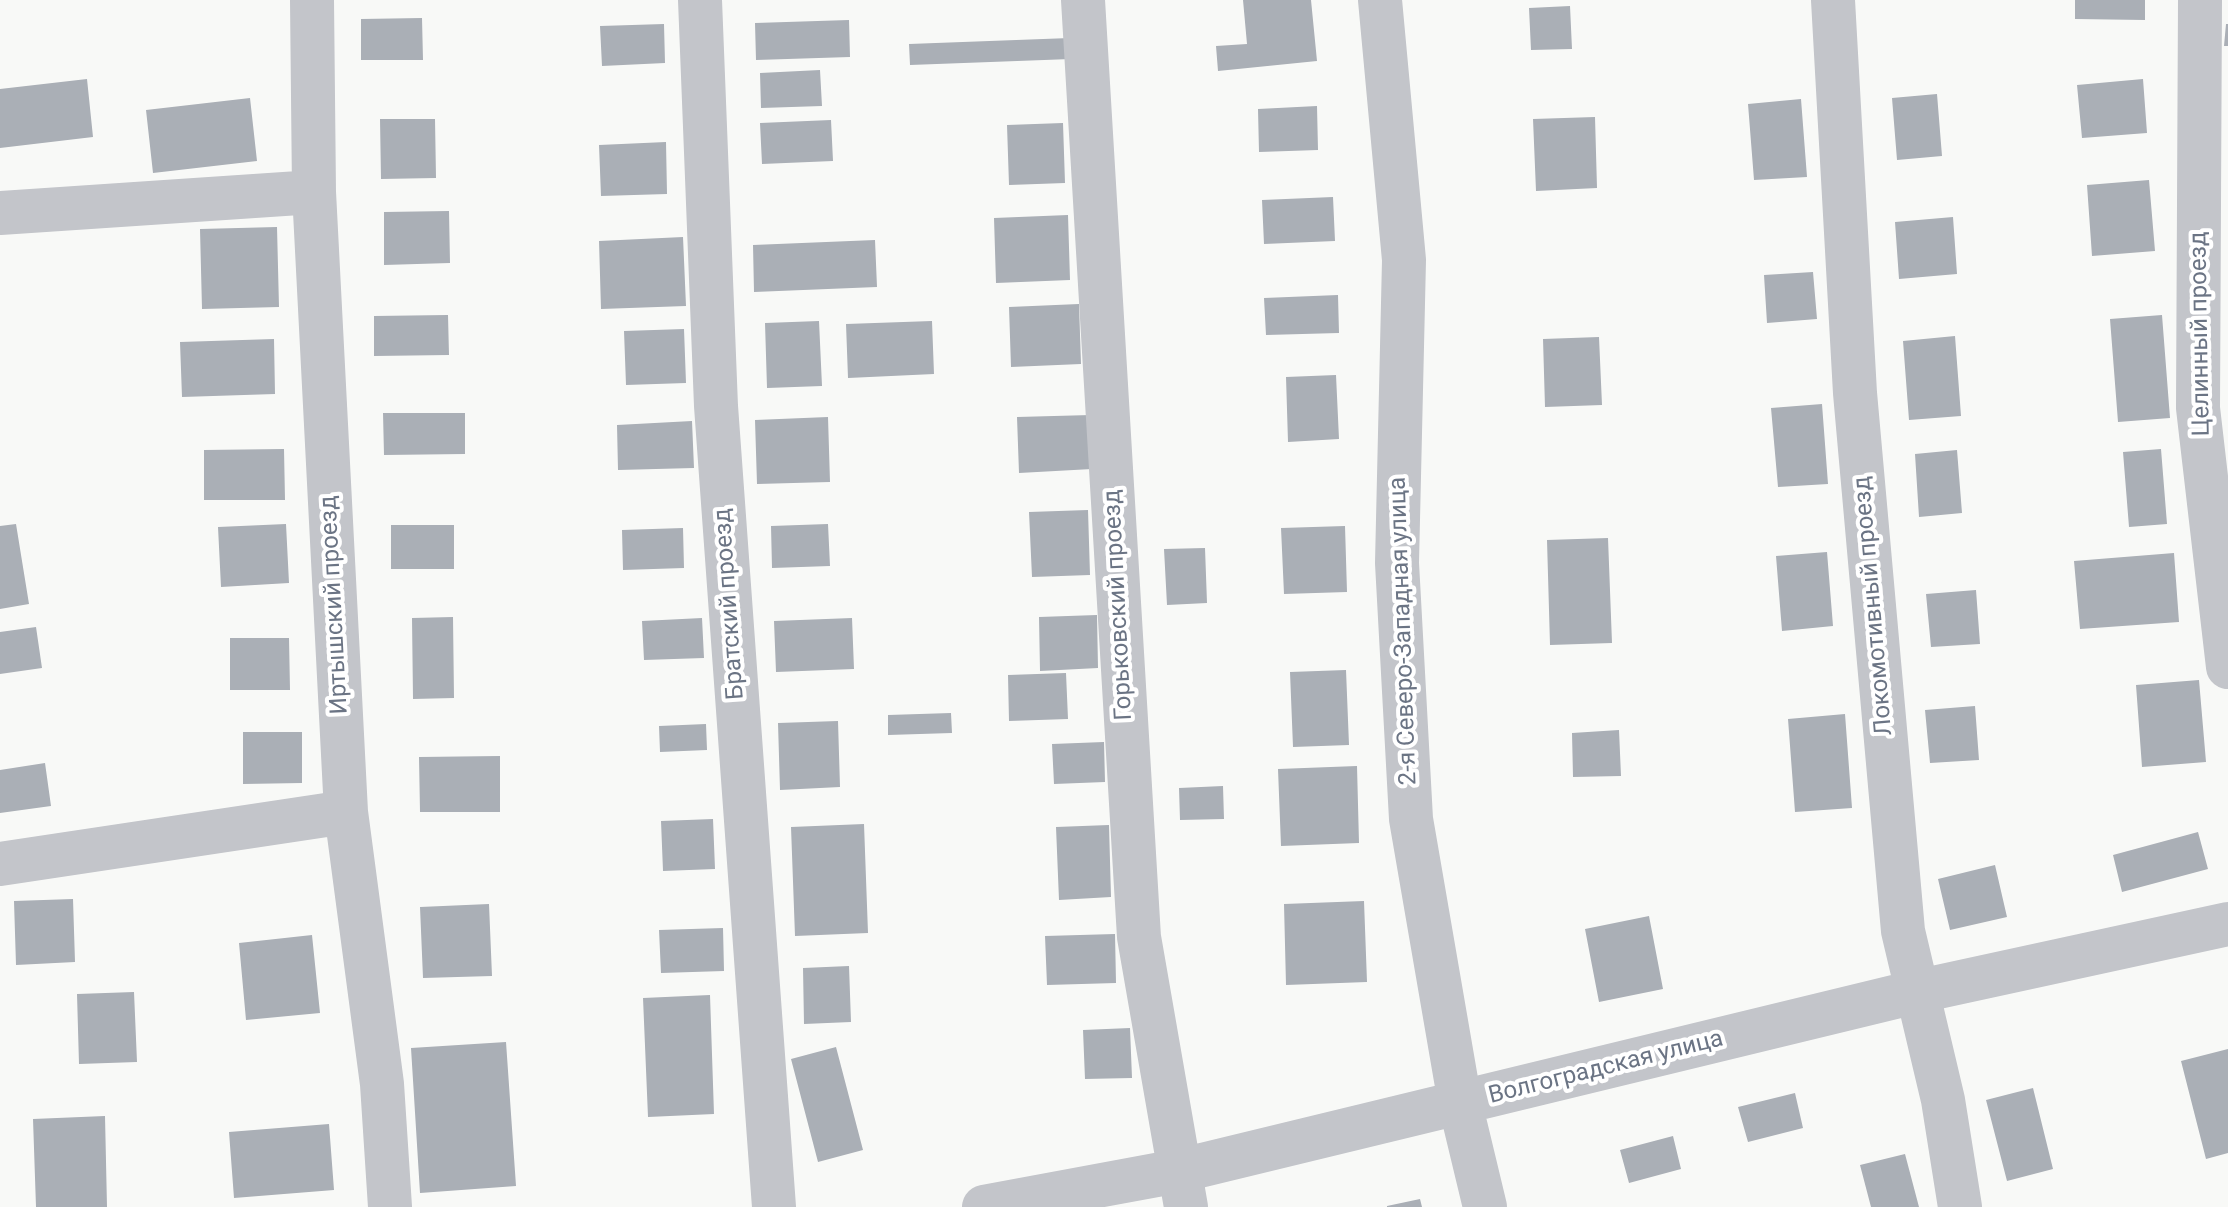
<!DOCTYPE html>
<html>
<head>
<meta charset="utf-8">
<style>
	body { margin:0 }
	canvas { display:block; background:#f8f9f7 }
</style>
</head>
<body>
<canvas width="2228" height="1207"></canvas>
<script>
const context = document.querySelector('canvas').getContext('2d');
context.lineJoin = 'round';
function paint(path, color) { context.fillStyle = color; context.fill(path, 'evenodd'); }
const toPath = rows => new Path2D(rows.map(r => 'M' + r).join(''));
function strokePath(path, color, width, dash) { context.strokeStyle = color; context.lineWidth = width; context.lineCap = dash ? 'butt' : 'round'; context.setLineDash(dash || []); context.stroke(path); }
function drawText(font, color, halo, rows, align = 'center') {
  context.font = font + ' Roboto,sans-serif'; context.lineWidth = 8; context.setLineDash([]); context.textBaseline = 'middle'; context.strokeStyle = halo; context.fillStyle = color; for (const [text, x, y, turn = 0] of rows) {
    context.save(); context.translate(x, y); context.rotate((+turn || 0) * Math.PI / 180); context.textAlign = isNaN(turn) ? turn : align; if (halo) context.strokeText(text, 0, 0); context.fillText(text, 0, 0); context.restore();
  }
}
paint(toPath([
	[1243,0,1311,0,1317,61,1218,71,1216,46,1247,44],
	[2075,0,2145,0,2145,20,2075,19],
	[1570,6,1572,49,1531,50,1529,8],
	[422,18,423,60,361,60,361,19],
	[849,20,850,57,756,60,755,23],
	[664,24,665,63,602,66,600,26],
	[2226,24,2228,24,2228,46,2224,46],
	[1070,38,1071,59,910,65,909,44],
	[820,70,822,106,761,108,760,73],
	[87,79,93,137,0,148,0,89],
	[2143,79,2147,133,2082,138,2077,85],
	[1937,94,1942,156,1897,160,1892,98],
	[250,98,257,161,153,173,146,110],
	[1801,99,1807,177,1754,180,1748,104],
	[1317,106,1318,150,1259,152,1258,109],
	[1595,117,1597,188,1536,191,1533,119],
	[380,119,435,119,436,178,381,179],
	[831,120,833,161,762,164,760,123],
	[1063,123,1065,183,1009,185,1007,125],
	[666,142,667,194,601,196,599,145],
	[2149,180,2155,251,2092,256,2087,185],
	[1333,197,1335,241,1264,244,1262,200],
	[449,211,450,263,384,265,384,212],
	[1068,215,1070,280,996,283,994,218],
	[1953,217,1957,274,1899,279,1895,222],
	[277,227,279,307,202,309,200,229],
	[683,237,686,306,601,309,599,241],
	[875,240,877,287,754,292,753,245],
	[1813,272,1817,319,1767,323,1764,275],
	[1338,295,1339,333,1266,335,1264,298],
	[1079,304,1081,364,1011,367,1009,307],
	[448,315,449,355,374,356,374,316],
	[2162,315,2170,418,2118,422,2110,319],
	[819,321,822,386,767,388,765,323],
	[932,321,934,374,848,378,846,324],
	[684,329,686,383,626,385,624,331],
	[1955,336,1961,416,1909,420,1903,341],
	[1599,337,1602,405,1545,407,1543,339],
	[274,339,275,394,182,397,180,342],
	[1336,375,1339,439,1288,442,1286,377],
	[1822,404,1828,484,1778,487,1771,408],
	[383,413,465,413,465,454,384,455],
	[1091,415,1092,469,1019,473,1017,417],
	[828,417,830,482,757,484,755,420],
	[692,421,694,468,618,470,617,425],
	[284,449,285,500,204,500,204,450],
	[2161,449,2167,524,2129,527,2123,452],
	[1957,450,1962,513,1919,517,1915,454],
	[1088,510,1090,575,1032,577,1029,512],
	[16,524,29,604,0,609,0,526],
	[286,524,289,583,221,587,218,527],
	[828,524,830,566,772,568,771,526],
	[391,525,454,525,454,569,391,569],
	[1345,526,1347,592,1284,594,1281,528],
	[683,528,684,568,623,570,622,530],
	[1608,538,1612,643,1550,645,1547,540],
	[1205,548,1207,603,1167,605,1164,549],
	[1827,552,1833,626,1782,631,1776,556],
	[2174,553,2179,622,2080,629,2074,561],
	[1976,590,1980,644,1931,647,1926,594],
	[1097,615,1098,668,1040,671,1039,617],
	[453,617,454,698,413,699,412,618],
	[702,618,704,658,644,660,642,621],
	[852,618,854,669,776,672,774,621],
	[36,627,42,668,0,674,0,632],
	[230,638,289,638,290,690,230,690],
	[1346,670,1349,745,1293,747,1290,672],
	[1066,673,1068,719,1009,721,1008,675],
	[2199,680,2206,762,2142,767,2136,685],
	[1975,706,1979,760,1930,763,1925,710],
	[951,713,952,733,888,735,888,715],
	[1845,714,1852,808,1795,812,1788,719],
	[838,721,840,787,780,790,778,723],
	[706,724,707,750,660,752,659,726],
	[1619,730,1621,776,1573,777,1572,733],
	[243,732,302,732,302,783,243,784],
	[1104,742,1105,782,1054,784,1052,744],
	[500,756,500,812,420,812,419,757],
	[45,763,51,806,0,813,0,770],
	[1357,766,1359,843,1281,846,1278,769],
	[1223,786,1224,819,1180,820,1179,788],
	[713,819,715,869,663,871,661,821],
	[864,824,868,933,795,936,791,827],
	[1109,825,1111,897,1059,900,1056,827],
	[2198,832,2208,869,2122,892,2113,855],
	[1995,865,2007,917,1950,930,1938,879],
	[73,899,75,962,16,965,14,901],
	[1364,901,1367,982,1286,985,1284,904],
	[489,904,492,976,423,978,420,907],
	[1649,916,1663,989,1599,1002,1585,929],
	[723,928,724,971,661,973,659,930],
	[1115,934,1116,983,1047,985,1045,936],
	[312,935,320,1013,246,1020,239,943],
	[849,966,851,1022,804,1024,803,968],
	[134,992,137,1062,79,1064,77,994],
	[710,995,714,1114,648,1117,643,998],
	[1130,1028,1132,1078,1085,1079,1083,1030],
	[506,1042,516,1186,420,1193,411,1048],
	[836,1047,863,1150,818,1162,791,1059],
	[2228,1049,2228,1153,2206,1159,2181,1061],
	[2033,1088,2053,1169,2007,1181,1986,1100],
	[1795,1093,1803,1128,1748,1142,1738,1107],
	[105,1116,107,1207,36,1207,33,1119],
	[329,1124,334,1190,234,1198,229,1132],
	[1673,1136,1681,1169,1629,1183,1620,1150],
	[1905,1154,1919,1207,1871,1207,1860,1165],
	[1420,1199,1422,1207,1387,1207,1387,1206]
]), '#aaafb6');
strokePath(toPath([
	[312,0,314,192,346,812,382,1084,390,1207],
	[700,0,716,406,774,1207],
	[1083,0,1139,937,1186,1207],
	[1380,0,1404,260,1397,563,1411,819,1460,1103,1485,1207],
	[1833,0,1855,393,1903,931,1943,1100,1960,1207],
	[2200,0,2198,408,2228,667],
	[0,213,314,192],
	[0,864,346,812],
	[984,1207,1178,1171,1915,992,2228,924]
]), '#c3c5ca', 44);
drawText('24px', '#6b7484', '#fff', [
	["Целинный проезд",2201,334,-91],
	["Братский проезд",730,604,-94],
	["Иртышский проезд",335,605,-93],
	["Горьковский проезд",1119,605,-93],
	["Локомотивный проезд",1874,606,-95],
	["2-я Северо-Западная улица",1404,631,-92],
	["Волгоградская улица",1606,1068,-14]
]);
</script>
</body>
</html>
